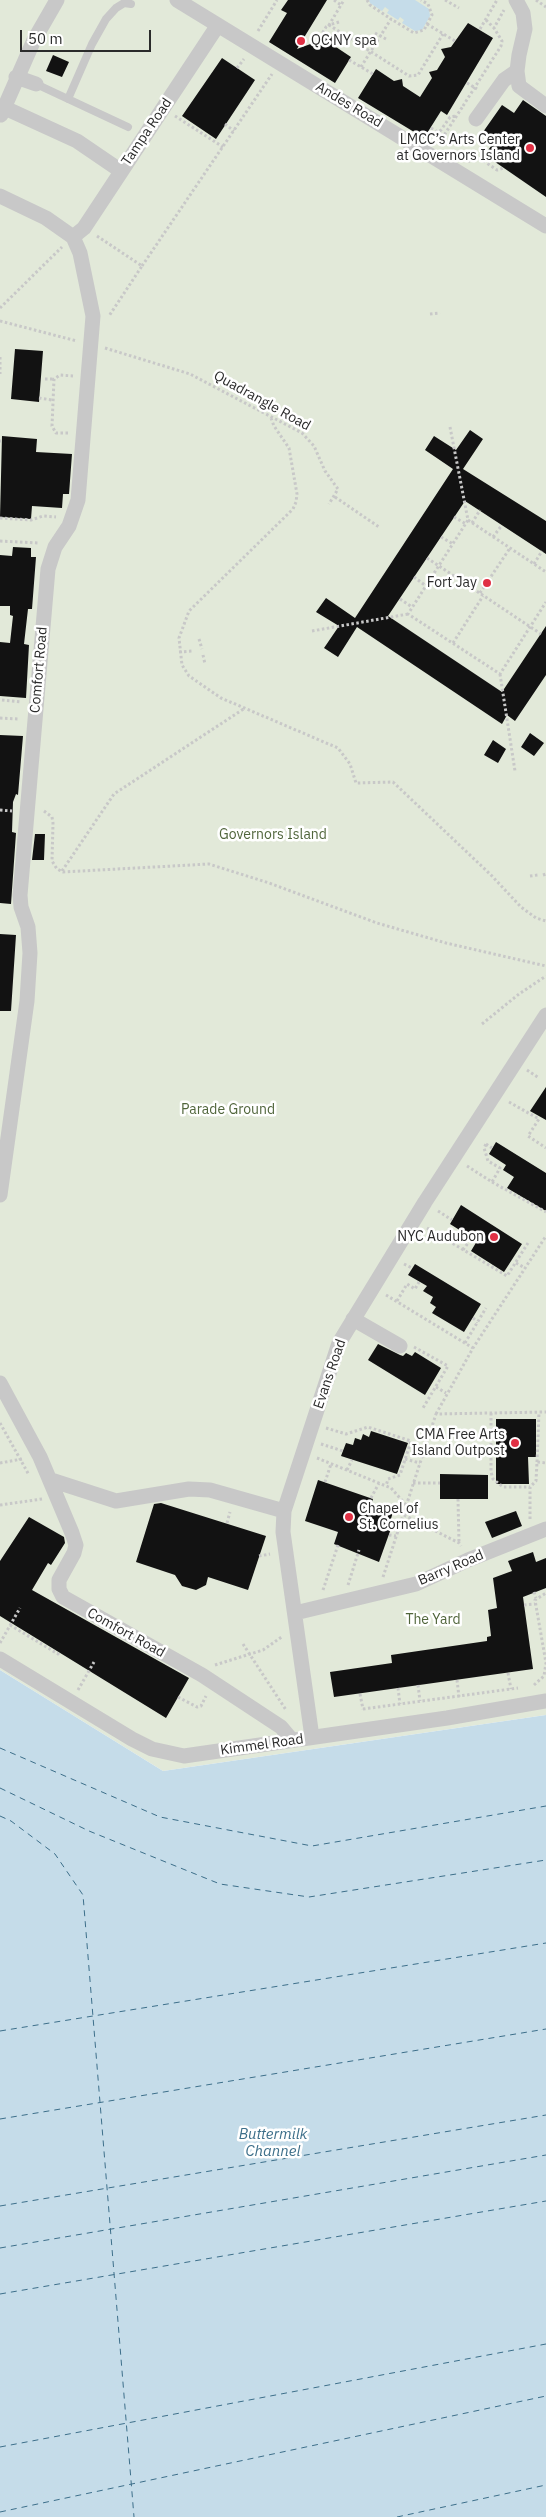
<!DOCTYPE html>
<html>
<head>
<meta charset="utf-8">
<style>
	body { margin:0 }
	#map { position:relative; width:546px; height:2517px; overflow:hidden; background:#fff; font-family:"IBM Plex Sans",sans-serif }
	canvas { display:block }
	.scale { position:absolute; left:20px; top:30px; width:131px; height:22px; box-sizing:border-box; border:2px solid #2b2b2b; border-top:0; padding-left:6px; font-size:15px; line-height:18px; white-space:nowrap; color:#2b2b2b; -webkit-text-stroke:4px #fff; paint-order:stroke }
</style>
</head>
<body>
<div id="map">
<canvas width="546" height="2517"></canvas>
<div class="scale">50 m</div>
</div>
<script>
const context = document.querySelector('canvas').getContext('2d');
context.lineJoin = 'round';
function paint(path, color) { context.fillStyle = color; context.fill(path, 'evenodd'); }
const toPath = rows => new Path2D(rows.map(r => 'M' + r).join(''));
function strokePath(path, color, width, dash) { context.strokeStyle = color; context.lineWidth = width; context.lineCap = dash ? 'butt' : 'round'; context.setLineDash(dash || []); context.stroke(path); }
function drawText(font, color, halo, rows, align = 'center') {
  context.font = font + ' "IBM Plex Sans",sans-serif'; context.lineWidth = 5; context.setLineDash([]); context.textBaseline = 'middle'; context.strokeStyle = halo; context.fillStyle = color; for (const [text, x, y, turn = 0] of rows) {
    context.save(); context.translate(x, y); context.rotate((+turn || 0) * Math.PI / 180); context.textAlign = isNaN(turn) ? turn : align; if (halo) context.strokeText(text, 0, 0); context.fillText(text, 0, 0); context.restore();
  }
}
paint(toPath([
	[0,0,546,0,546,1715,163,1771,0,1670]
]), '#e2e9d9');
paint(toPath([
	[369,0,415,0,429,9,430,16,422,30,415,31,402,23,404,20,400,17,398,20,387,13,389,10,385,7,382,11,370,3],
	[0,1670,163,1771,546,1715,546,2517,0,2517]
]), '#c5dce9');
strokePath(toPath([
	[0,1748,160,1817,312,1846,546,1806],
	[0,1788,89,1831,220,1884,309,1897,546,1860],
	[0,1816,11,1821,55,1854,83,1895,134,2517],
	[0,2031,546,1943],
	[0,2119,546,2029],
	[0,2206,546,2115],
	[0,2248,546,2155],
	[0,2294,546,2201],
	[0,2447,546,2344],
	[0,2512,546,2396],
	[397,2517,546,2485]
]), '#3d6f8a', 1, [6, 5]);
paint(toPath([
	[288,0,327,0,297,49,332,36,333,45,351,57,335,83,269,42,287,13,281,10],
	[468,23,493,38,447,115,441,111,424,138,358,98,376,69,394,81,402,79,403,86,420,97,432,78,429,72,437,70,445,57,441,49,451,47],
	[53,55,69,62,62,77,46,71],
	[222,58,255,80,216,139,182,116],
	[523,100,546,116,546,197,485,155,495,140,483,132,502,105,514,113],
	[15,349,43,351,39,402,11,399],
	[470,430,483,439,463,469,546,521,546,554,465,501,388,616,502,692,546,626,546,675,515,721,507,715,502,724,357,627,338,657,324,648,339,626,316,612,326,598,355,618,453,469,425,450,434,436,456,450],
	[2,436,37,439,36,452,72,454,69,494,63,494,62,508,32,506,31,519,0,517],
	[13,547,31,548,31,557,36,557,32,609,28,609,24,644,29,645,26,698,0,696,0,642,10,643,13,616,10,615,10,606,0,606,0,555,12,556],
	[530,733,544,743,534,756,521,747],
	[0,735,23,736,18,795,16,794,13,802,12,832,16,833,11,904,0,903],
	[493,740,506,749,498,763,484,755],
	[35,834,45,834,44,860,32,860],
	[0,934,16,935,11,1011,0,1011],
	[546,1087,546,1120,530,1111],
	[496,1142,546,1173,546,1211,507,1188,514,1177,503,1170,506,1165,489,1154],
	[461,1205,522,1244,504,1272,471,1251,477,1241,450,1224],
	[415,1264,481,1304,464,1332,432,1313,436,1307,430,1303,433,1297,423,1291,427,1286,408,1275],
	[378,1344,400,1355,403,1356,406,1353,412,1356,415,1352,441,1368,425,1395,368,1360],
	[496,1419,536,1419,536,1457,528,1457,529,1484,496,1484],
	[371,1431,408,1443,397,1474,341,1456,346,1443,353,1445,355,1438,361,1440,363,1434,369,1437],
	[440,1474,488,1475,488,1499,440,1499],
	[318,1480,373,1499,371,1505,393,1512,390,1522,393,1523,379,1562,334,1544,338,1532,305,1521],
	[161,1503,266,1536,248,1590,208,1577,206,1585,196,1590,182,1586,175,1575,136,1562,154,1504],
	[516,1511,522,1526,492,1538,485,1522],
	[29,1517,64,1537,65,1543,51,1565,48,1563,32,1590,189,1678,166,1718,0,1616,0,1561],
	[533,1552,536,1562,546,1558,546,1588,523,1597,533,1669,334,1697,330,1672,392,1663,391,1655,487,1641,487,1637,491,1636,488,1610,497,1608,493,1578,512,1571,508,1561]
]), '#121212');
strokePath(toPath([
	[334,0,341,5],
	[367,0,370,5,391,19],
	[445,0,459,8],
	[536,0,546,7],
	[486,20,494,28,504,10],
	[339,22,329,25,344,0],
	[427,24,455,41],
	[480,29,497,0],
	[258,31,277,0],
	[375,33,386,39],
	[320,37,326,27,329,25,409,76,418,75,443,34],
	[349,60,373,74],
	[361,67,391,19,414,33,424,30,432,15,428,4,421,0],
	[237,68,244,59],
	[467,83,477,89],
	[463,106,501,46,502,41,494,28],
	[175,116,223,147],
	[225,124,234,131],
	[431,128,438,132,441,130,450,117,456,116],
	[439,143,463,106],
	[468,162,475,155,497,170,504,168],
	[97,236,142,266,109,316],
	[142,266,272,74],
	[0,308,62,247],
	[430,314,440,313],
	[0,321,77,341],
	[105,348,190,374,302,433,314,446,325,471,338,489,329,504],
	[0,357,0,374],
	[45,379,54,379],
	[39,398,52,400],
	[271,418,274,426,289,448,297,494,296,502,293,509,189,611,179,638,182,665,189,676,221,698,338,748,350,764,356,783,393,782,491,875,521,907,536,918,546,921],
	[450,427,468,520,408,614,500,674,546,602],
	[68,433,56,433,52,426,54,379,60,375,73,376],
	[0,441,1,441],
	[335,497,379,527],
	[454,517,466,524],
	[0,518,31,520,43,516,56,517],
	[468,520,546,572],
	[472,523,480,510],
	[441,537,453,544],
	[493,537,502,525],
	[0,541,39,543],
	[427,558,541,634],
	[534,564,542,551],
	[414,577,426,586],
	[480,593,510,548],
	[400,599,412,607],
	[312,631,408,614],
	[199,639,202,649],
	[453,643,483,596],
	[179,652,193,651],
	[203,655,205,664],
	[500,674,515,771],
	[2,700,21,702],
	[0,718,19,719],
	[0,810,12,811],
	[44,811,52,817,53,823,52,861,57,869,63,872,209,864,269,883,377,923,446,943,546,966],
	[62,871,114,794,245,708],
	[543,875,546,874],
	[530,876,538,875],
	[482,1024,519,994,546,976],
	[527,1070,539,1078],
	[509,1102,539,1119,528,1136,546,1148],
	[486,1144,492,1148],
	[467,1166,492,1182,500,1168,488,1161,484,1148,486,1144],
	[492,1182,546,1212],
	[438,1211,452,1220],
	[427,1228,507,1276,528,1243],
	[463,1250,473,1236],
	[516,1263,525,1268],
	[404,1264,412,1268],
	[386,1295,473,1348],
	[397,1301,407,1284,415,1289,419,1282],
	[473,1318,478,1322],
	[465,1343,486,1308],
	[414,1347,448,1366,423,1408],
	[436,1387,446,1393],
	[491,1413,491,1472,493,1479,503,1487,530,1487],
	[436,1414,473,1348,546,1236],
	[0,1423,29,1475],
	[326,1428,346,1434,368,1427,411,1441,400,1475,388,1479,386,1486],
	[321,1444,343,1451],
	[317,1458,391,1488,406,1505],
	[405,1459,420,1463],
	[537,1462,539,1412],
	[0,1463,22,1459],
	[347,1470,352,1460],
	[325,1482,331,1464],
	[413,1483,440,1483],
	[371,1498,379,1483],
	[458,1499,459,1543],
	[0,1505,42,1499],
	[404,1515,459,1543,461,1546],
	[530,1519,530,1487,536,1481,537,1462,546,1463],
	[227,1523,230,1512],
	[389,1535,396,1536],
	[259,1556,270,1554],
	[383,1577,436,1414,546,1412],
	[348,1585,359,1550],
	[323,1590,338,1545],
	[534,1592,536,1598],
	[524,1605,535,1604],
	[10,1625,58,1654,59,1652],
	[0,1643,20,1608],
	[243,1644,286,1710],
	[215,1665,263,1650,283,1636],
	[508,1673,511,1689],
	[457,1680,459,1697],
	[418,1685,420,1701],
	[534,1685,544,1676,546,1663,535,1600,546,1593],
	[398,1688,400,1704],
	[78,1690,94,1662],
	[360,1694,363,1709],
	[178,1697,197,1707,201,1706,206,1696],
	[363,1709,518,1688]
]), '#c8c8c8', 3, [2.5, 2.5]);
strokePath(toPath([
	[36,84,128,127],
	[68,99,92,44,106,19,116,8,124,3,131,4]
]), '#c8c8c8', 8);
strokePath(toPath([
	[177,0,546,226],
	[516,0,523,13,525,29,519,55,517,71,519,86,546,106],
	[16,77,36,84],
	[3,107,77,141,121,171],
	[1,115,34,40,57,0],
	[476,119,504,80,517,71],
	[0,196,46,218,73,237,80,253,93,316,78,500,69,526,55,547,48,569,20,895,21,907,28,927,30,953,27,1001,0,1195],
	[73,237,84,228,218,25],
	[353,1319,400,1346],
	[0,1383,40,1457,72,1533,76,1545,74,1553,59,1580,59,1589,63,1597,202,1675,281,1727,292,1740],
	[51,1480,116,1501,189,1489,210,1490,284,1511],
	[295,1613,416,1584,468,1560,546,1529],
	[0,1659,132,1739,152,1749,184,1756,447,1718,546,1701],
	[312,1737,283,1532,284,1511,339,1343,425,1202,546,1015]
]), '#c8c8c8', 15);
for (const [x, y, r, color] of [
	[301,41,5,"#e03044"],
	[530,148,5,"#e03044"],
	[487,583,5,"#e03044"],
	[494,1237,5,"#e03044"],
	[515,1443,5,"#e03044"],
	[349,1517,5,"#e03044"]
]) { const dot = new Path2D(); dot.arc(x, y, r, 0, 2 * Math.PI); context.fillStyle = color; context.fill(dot); strokePath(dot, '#fff', 2); }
drawText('14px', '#2b2b2b', '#fff', [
	["QC NY spa",311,41,"left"],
	["LMCC’s Arts Center",520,140],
	["at Governors Island",520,156],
	["Fort Jay",477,583],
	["NYC Audubon",484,1237],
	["CMA Free Arts",505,1435],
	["Island Outpost",505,1451],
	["Chapel of",359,1509,"left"],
	["St. Cornelius",359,1525,"left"]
], 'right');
drawText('14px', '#2b2b2b', '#fff', [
	["Andes Road",349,105,31],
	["Tampa Road",147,132,-56],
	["Quadrangle Road",262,401,29],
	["Comfort Road",39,670,-85],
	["Evans Road",330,1374,-71],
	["Barry Road",451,1568,-23],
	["Comfort Road",126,1633,29],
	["Kimmel Road",262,1745,-8]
]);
drawText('14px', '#50653b', '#fff', [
	["Governors Island",273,835],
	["Parade Ground",228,1110],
	["The Yard",433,1620]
]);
drawText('italic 15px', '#3d6f8a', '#fff', [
	["Buttermilk",273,2135],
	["Channel",273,2152]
]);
</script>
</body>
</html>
